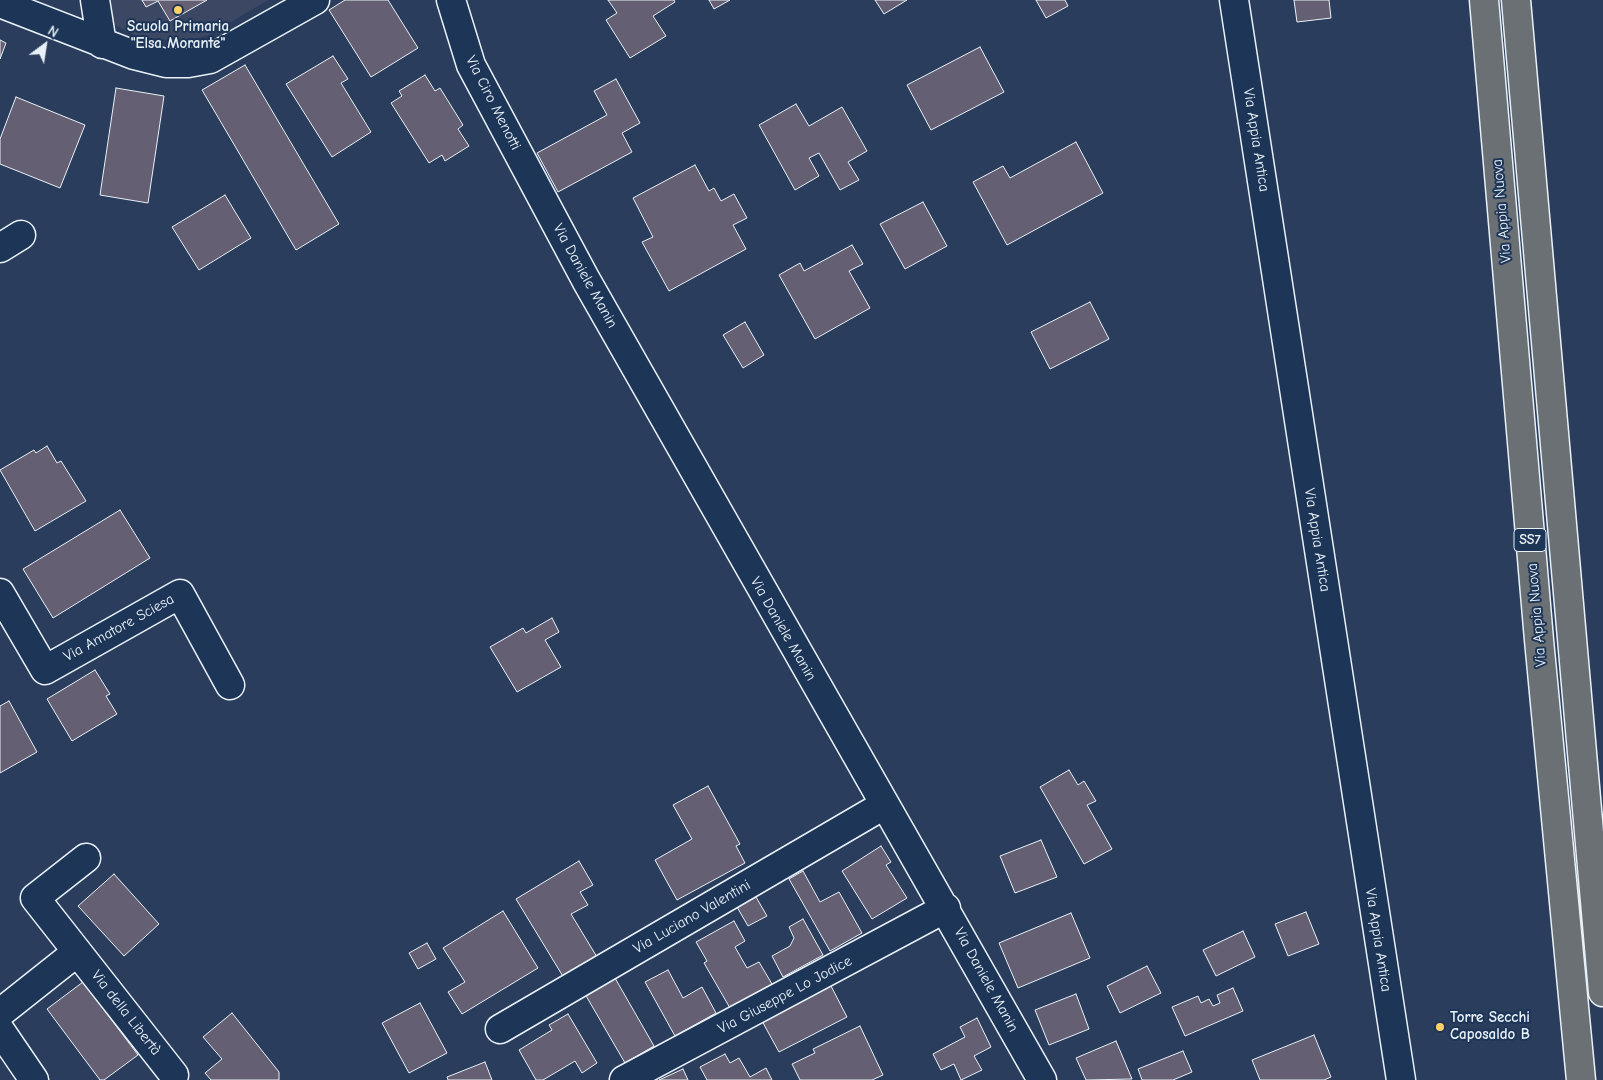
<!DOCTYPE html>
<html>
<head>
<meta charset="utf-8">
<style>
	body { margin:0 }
	#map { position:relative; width:1603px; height:1080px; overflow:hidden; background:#2b3d5c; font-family:"Comic Neue",sans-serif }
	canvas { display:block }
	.north { position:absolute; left:20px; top:20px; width:50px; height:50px; -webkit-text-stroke:4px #1d3557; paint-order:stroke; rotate:31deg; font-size:14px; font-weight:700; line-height:20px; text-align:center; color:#e8f1f8 }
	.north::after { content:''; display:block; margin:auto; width:18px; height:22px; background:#e8f1f8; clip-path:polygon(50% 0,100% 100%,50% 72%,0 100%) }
</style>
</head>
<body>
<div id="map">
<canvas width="1603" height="1080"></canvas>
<div class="north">N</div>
</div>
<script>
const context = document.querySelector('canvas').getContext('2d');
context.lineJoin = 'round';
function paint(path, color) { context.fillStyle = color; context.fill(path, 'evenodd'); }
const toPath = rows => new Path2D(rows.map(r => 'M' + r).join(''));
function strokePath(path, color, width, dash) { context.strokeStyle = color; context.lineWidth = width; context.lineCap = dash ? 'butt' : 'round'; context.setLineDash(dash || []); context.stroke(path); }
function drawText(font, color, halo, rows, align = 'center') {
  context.font = font + ' "Comic Neue",sans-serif'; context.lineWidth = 4; context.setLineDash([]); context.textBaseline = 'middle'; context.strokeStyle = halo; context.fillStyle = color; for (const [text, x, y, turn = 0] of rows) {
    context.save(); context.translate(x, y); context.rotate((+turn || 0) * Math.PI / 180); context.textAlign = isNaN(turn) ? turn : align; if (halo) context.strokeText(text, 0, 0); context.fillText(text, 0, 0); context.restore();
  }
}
paint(toPath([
	[105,0,268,0,209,35,192,40,176,41,136,36,107,21]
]), '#3c4763');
const building = toPath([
	[142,0,207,0,170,21,158,1,146,7,142,0],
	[345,0,388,0,418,48,371,77,329,10,345,0],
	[608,0,674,0,675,2,653,16,666,36,630,58,606,20,617,13,608,0],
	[709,0,730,0,714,9,709,0],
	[875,0,907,0,884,14,875,0],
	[1036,0,1065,0,1068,6,1046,18,1036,0],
	[1294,0,1329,0,1331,18,1297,22,1294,0],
	[0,40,6,43,0,59,0,40],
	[980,47,1004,92,931,130,907,85,980,47],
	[333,56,348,79,341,83,371,132,332,157,286,84,333,56],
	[245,65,339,224,296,250,202,90,245,65],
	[425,75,435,91,440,88,463,125,458,129,469,146,445,161,442,155,429,163,391,103,402,96,399,91,425,75],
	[616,79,640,123,622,133,632,152,558,192,537,153,607,115,594,91,616,79],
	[116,88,164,96,148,203,100,195,116,88],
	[16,97,85,125,60,188,0,164,0,139,16,97],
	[796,104,809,126,842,107,867,151,848,162,859,180,840,190,819,153,809,158,819,176,795,190,759,125,796,104],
	[1076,142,1103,193,1007,245,973,182,1003,166,1010,178,1076,142],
	[695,165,709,191,714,188,721,201,734,194,747,218,733,225,746,249,669,291,642,242,653,237,633,198,695,165],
	[225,195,251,238,199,270,172,227,225,195],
	[923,202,947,246,905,269,880,224,923,202],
	[852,245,863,264,849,271,870,308,815,339,779,275,800,263,804,271,852,245],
	[1090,302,1109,339,1050,369,1031,332,1090,302],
	[745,322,764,355,743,368,723,335,745,322],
	[47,446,57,463,61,461,86,501,35,531,0,470,34,450,36,453,47,446],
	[120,510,150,558,53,618,23,569,120,510],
	[552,618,559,632,545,640,561,667,517,692,490,647,523,628,526,633,552,618],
	[95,670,110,694,106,696,117,714,72,741,47,699,95,670],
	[9,701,37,752,0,773,0,706,9,701],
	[1069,770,1078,785,1084,781,1096,801,1087,805,1112,849,1084,864,1040,787,1069,770],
	[708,786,740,844,736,846,745,863,677,900,655,860,692,839,673,805,708,786],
	[1041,840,1057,877,1015,893,1000,856,1041,840],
	[881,846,891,862,886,865,907,898,872,919,842,871,881,846],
	[579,861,593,885,580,892,588,905,571,914,600,962,567,983,516,899,579,861],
	[803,871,820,902,839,892,862,933,830,951,789,879,803,871],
	[114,874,159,924,124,956,78,906,114,874],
	[756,897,767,916,748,926,737,907,756,897],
	[503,911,538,968,462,1014,448,992,465,982,443,948,503,911],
	[1306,912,1319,944,1288,956,1275,924,1306,912],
	[1071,913,1090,958,1018,988,999,943,1071,913],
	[803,919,823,955,783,977,772,956,790,946,794,938,789,927,803,919],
	[734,921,745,941,735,947,747,968,759,962,772,984,730,1008,704,963,707,961,696,942,734,921],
	[1243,931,1255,957,1216,976,1203,950,1243,931],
	[427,943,436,959,418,969,409,953,427,943],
	[1147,966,1161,993,1120,1013,1107,986,1147,966],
	[668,970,683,998,702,987,716,1013,675,1036,645,982,668,970],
	[615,978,654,1046,625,1063,585,994,615,978],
	[83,982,138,1055,104,1080,100,1080,47,1009,83,982],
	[830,984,847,1017,779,1052,762,1021,830,984],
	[1233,988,1243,1011,1185,1036,1172,1007,1198,996,1201,1003,1209,999,1213,1006,1220,1003,1217,995,1233,988],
	[1076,994,1089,1029,1049,1045,1035,1010,1076,994],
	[420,1003,447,1053,409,1073,382,1023,420,1003],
	[232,1013,279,1072,279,1080,211,1080,205,1073,222,1059,203,1037,232,1013],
	[568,1014,597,1063,582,1073,575,1061,543,1080,536,1080,519,1050,552,1030,549,1025,568,1014],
	[977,1018,991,1047,974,1056,982,1070,961,1080,954,1064,941,1070,933,1054,965,1037,960,1027,977,1018],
	[860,1026,883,1075,872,1080,800,1080,792,1064,815,1053,813,1049,860,1026],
	[1314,1035,1331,1077,1324,1080,1260,1080,1252,1060,1314,1035],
	[1116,1041,1132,1079,1086,1080,1076,1058,1116,1041],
	[1183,1051,1192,1072,1173,1080,1142,1080,1138,1069,1183,1051],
	[725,1054,730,1063,739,1058,750,1077,766,1068,772,1080,707,1080,700,1067,725,1054],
	[485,1062,492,1080,448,1080,447,1077,485,1062],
	[683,1069,688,1080,659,1080,683,1069]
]);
paint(building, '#645f72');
strokePath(building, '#e8f1f8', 1);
const street = toPath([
	[95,0,102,44],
	[451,0,471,65,586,280,1042,1080],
	[1234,0,1401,1080],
	[0,3,134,55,166,63,188,63,210,59,315,0],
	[0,248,21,235],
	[0,593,45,670,180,594,230,685],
	[86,858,35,898,174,1075],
	[0,1013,77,952],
	[500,1029,884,805],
	[0,1030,34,1080],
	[624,1080,946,908]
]);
const primary = toPath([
	[1484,0,1539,640,1581,1080],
	[1516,0,1603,992]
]);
strokePath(street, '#e8f1f8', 31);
strokePath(primary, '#e8f1f8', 31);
strokePath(street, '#1d3557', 28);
strokePath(primary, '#6b7074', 28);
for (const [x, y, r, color] of [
	[178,10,5,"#ffd166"],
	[1440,1027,5,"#ffd166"]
]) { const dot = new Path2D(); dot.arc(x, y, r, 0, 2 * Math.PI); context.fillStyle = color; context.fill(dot); strokePath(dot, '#1d3557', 2); }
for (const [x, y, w] of [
	[1530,540,32]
]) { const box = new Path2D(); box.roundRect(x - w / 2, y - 11.5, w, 23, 4); context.fillStyle = '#1d3557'; context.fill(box); strokePath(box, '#e8f1f8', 1); }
drawText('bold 14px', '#e8f1f8', null, [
	["SS7",1530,540]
]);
drawText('bold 15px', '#e8f1f8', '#1d3557', [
	["Scuola Primaria",178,27],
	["\"Elsa Morante\"",178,44],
	["Torre Secchi",1450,1018,"left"],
	["Caposaldo B",1450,1035,"left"]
]);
drawText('15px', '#e8f1f8', '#1d3557', [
	["Via Ciro Menotti",493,103,63],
	["Via Appia Antica",1256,140,81],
	["Via Appia Nuova",1502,211,-95],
	["Via Daniele Manin",585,276,61],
	["Via Appia Antica",1317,540,81],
	["Via Appia Nuova",1537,615,-95],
	["Via Amatore Sciesa",119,628,-29],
	["Via Daniele Manin",783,629,60],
	["Via Luciano Valentini",692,917,-30],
	["Via Appia Antica",1378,940,81],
	["Via Daniele Manin",986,980,61],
	["Via Giuseppe Lo Jodice",785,995,-28],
	["Via della Libertà",126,1013,52]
]);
</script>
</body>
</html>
